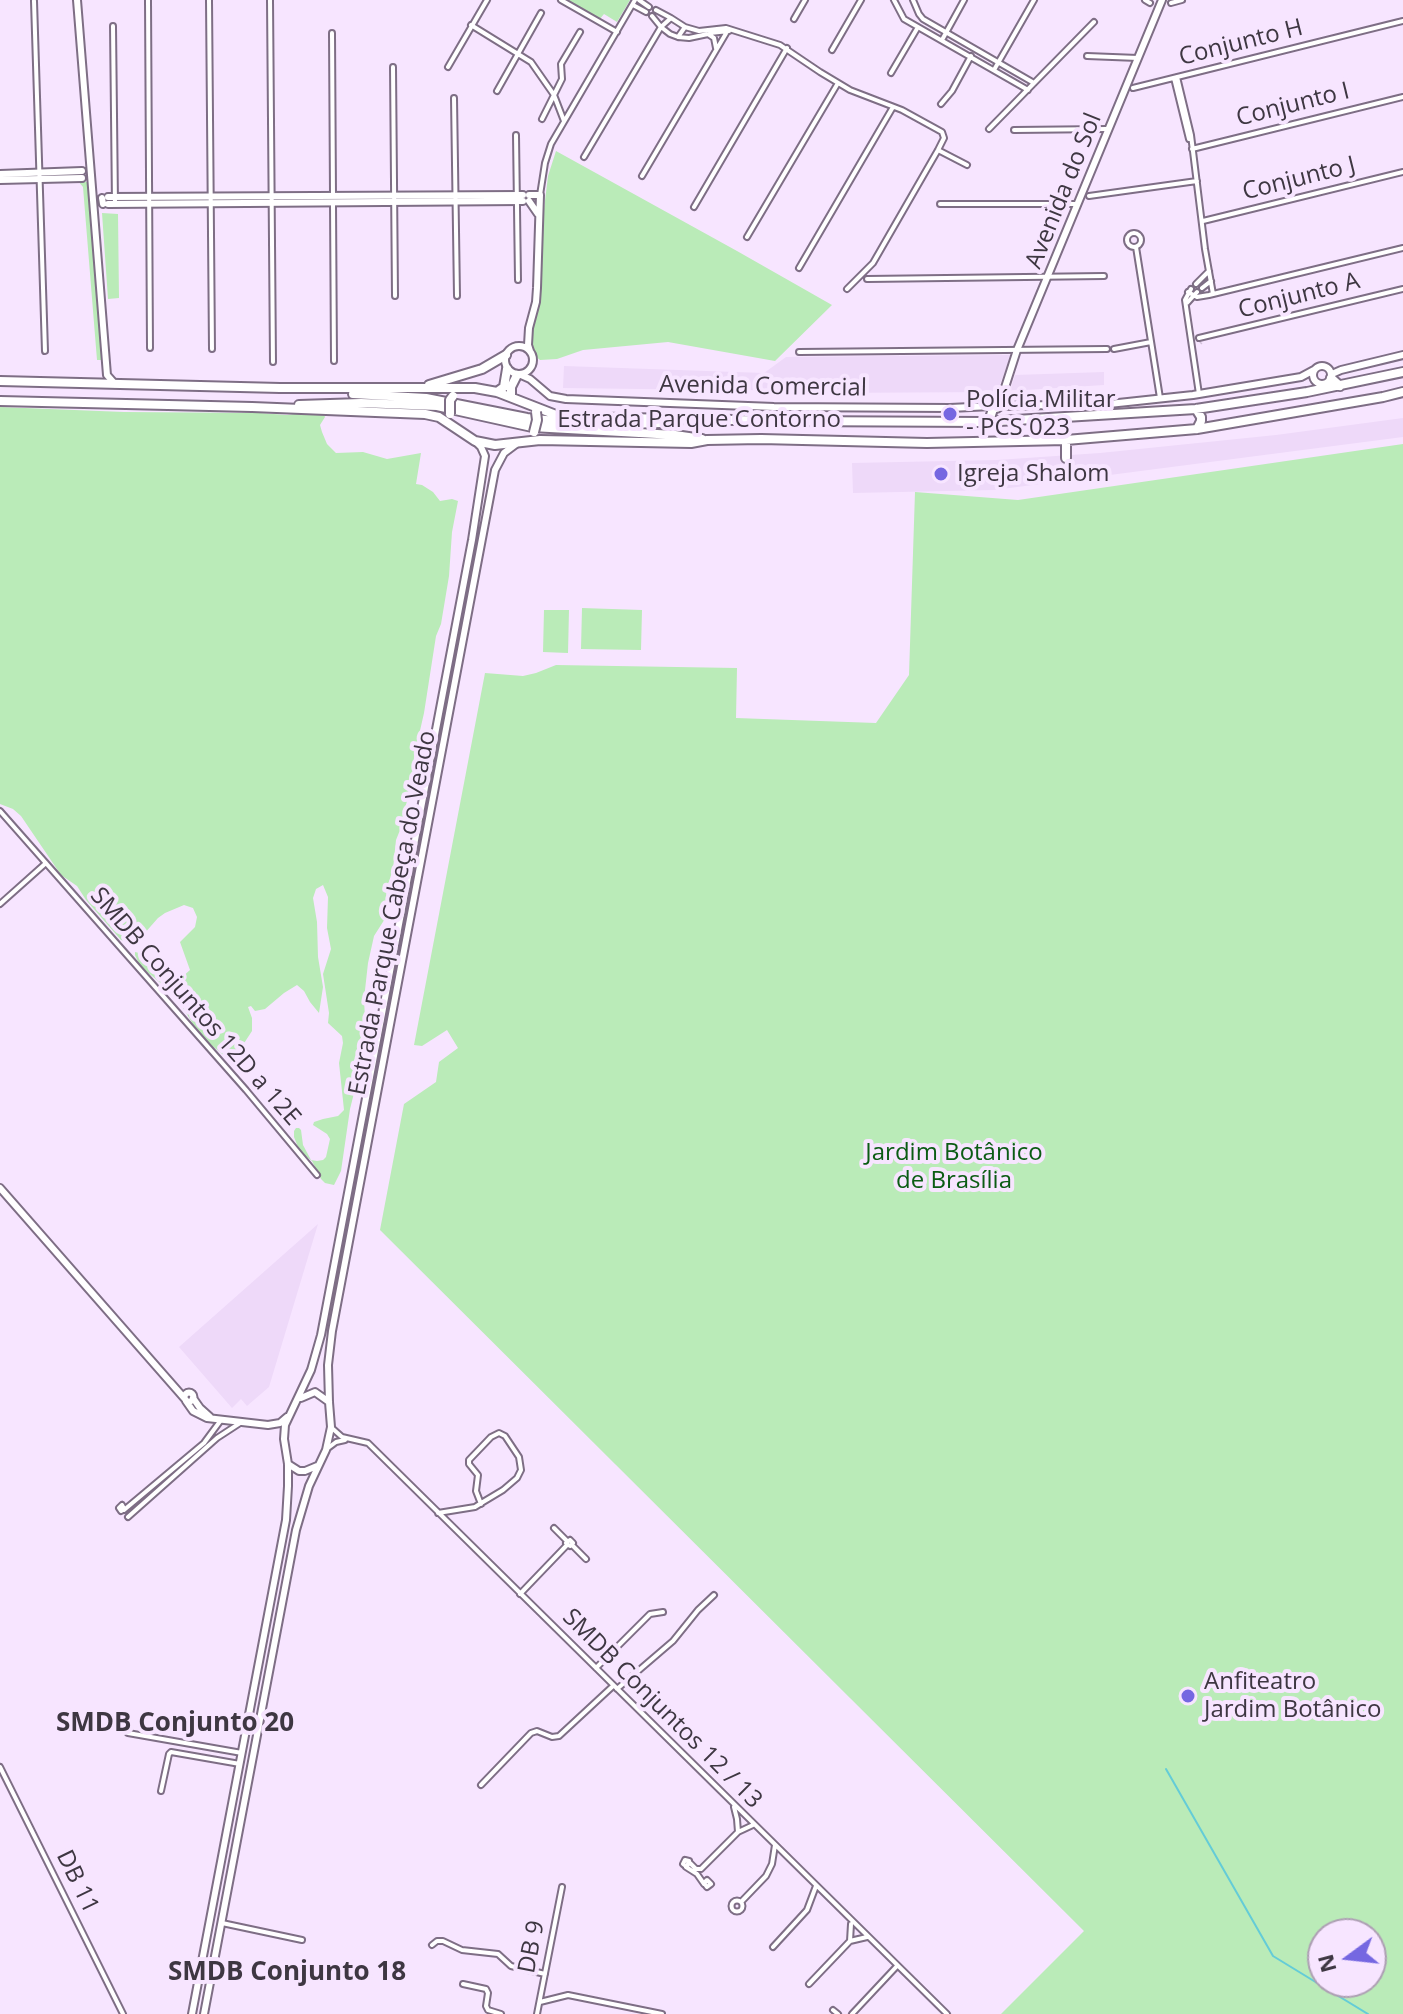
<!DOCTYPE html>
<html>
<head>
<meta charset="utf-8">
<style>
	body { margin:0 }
	#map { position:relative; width:1403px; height:2014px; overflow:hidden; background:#f7e5ff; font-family:"Open Sans",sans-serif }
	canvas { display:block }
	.north { position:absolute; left:1307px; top:1918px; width:80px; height:80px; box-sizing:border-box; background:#f7e5ff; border:2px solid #ad9fb3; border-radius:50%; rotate:255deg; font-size:22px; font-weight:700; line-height:32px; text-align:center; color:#3e3742 }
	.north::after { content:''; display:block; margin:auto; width:28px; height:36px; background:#7567e1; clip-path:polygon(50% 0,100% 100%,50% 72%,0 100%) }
</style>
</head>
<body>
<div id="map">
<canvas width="1403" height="2014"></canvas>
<div class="north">N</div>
</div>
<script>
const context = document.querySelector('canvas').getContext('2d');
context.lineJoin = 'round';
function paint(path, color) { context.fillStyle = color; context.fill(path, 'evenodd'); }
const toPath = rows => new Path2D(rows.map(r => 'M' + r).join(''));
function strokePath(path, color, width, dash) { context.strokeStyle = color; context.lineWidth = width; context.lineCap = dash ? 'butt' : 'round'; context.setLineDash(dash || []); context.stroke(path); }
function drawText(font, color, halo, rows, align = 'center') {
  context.font = font + ' "Open Sans",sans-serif'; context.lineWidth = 8; context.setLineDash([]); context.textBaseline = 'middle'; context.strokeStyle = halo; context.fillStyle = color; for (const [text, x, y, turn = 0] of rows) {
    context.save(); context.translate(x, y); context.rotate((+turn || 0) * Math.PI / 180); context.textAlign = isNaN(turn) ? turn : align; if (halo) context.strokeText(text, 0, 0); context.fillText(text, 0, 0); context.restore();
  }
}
paint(toPath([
	[1011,355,997,392,822,393,749,390,744,393,719,390,563,388,564,366,764,373,786,357],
	[1104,372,1104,385,1010,391,1015,375],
	[1403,418,1403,437,994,490,853,493,852,463,997,460,1100,453,1276,435],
	[318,1224,269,1387,247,1406,241,1399,232,1408,179,1347]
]), '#eed9f9');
paint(toPath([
	[565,0,630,0,617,22,604,14,599,20],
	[556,151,737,251,832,305,775,361,668,342,583,350,557,359,540,360,535,356,532,346,531,328,539,301,544,209,548,176],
	[78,181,88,182,89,186,103,360,97,360,83,187],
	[102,213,118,214,119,298,108,299],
	[0,407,124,412,260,413,287,415,308,412,323,412,325,417,320,425,322,432,327,444,336,453,363,452,387,459,421,453,416,484,422,485,433,492,440,501,452,499,458,501,452,532,449,576,441,624,436,636,424,713,414,757,412,784,405,808,404,820,396,840,393,869,386,891,388,914,374,936,368,963,364,999,365,1019,358,1051,357,1081,350,1109,341,1171,334,1185,325,1183,321,1179,312,1161,300,1152,294,1137,294,1131,296,1128,299,1128,301,1130,303,1145,311,1160,317,1161,323,1160,326,1157,330,1139,327,1134,313,1125,314,1122,323,1119,338,1116,344,1110,339,1063,343,1043,342,1036,328,1023,329,1013,323,974,331,949,327,928,328,897,323,885,316,889,313,898,317,922,318,957,323,987,319,1013,310,1002,304,991,297,985,284,993,265,1009,255,1011,251,1006,248,1007,252,1018,252,1031,237,1054,226,1057,201,1037,175,995,140,966,135,955,135,952,147,955,161,977,176,983,180,988,187,1011,191,1016,195,1016,199,1011,198,1008,193,998,183,985,181,978,190,970,180,942,195,927,197,917,193,908,184,905,165,913,158,918,136,943,121,940,86,900,77,886,61,875,21,816,13,809,0,804],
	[1403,444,1403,2014,1001,2014,1084,1931,380,1230,404,1104,436,1082,439,1062,458,1048,447,1030,422,1046,414,1045,485,673,523,676,536,673,556,665,737,668,736,718,876,723,909,675,915,492,1018,500],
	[1371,1934,1371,1982,1323,1982,1323,1934],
	[582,608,642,610,641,650,581,649],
	[544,610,569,610,568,653,543,652]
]), '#baebb8');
strokePath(toPath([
	[1166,1769,1273,1956,1368,2014]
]), '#64ccd7', 2);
strokePath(toPath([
	[1200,343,1201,342]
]), '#d2c2d9', 4, [4, 2]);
const street = toPath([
	[148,0,150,348],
	[209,0,212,349],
	[270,0,273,362],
	[561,0,617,32],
	[639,0,649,7],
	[894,0,904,19,1028,90],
	[913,0,919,14,923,19,1034,83],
	[1145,0,1150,3],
	[34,1,45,351],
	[1171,3,1182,0],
	[633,5,646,12],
	[656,10,671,18],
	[794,19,805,0],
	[471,25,531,62,554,95,564,121],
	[113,26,115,204],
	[685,27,699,31,726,28,780,45,820,72,850,90,902,110,942,132,944,138,938,150,873,263,847,289],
	[332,33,333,195],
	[710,33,729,31],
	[678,37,685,27,671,18,661,27,670,34,678,37,689,38,708,34,714,38,716,48],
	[942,40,964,0],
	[832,50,861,0],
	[1087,56,1138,58],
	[393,67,395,296],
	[448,67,487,0],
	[994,70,1034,0],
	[891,73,918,27],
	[1177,77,1191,135,1205,249,1213,294],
	[1174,78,1189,139],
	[1133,88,1403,21],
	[497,91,541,13],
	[454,98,457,296],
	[941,104,952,91,971,56],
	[542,119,562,79,561,64,580,32],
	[989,129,1094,22],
	[1014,130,1107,129],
	[516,135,518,280],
	[1192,149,1403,97],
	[938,150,967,165],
	[584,157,661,27,652,16],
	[642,176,728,30],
	[540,195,545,163,551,144,635,0],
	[1089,196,1197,181],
	[333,204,334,361],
	[940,204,1078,204],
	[694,207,787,48],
	[1203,221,1403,172],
	'1127 240a7 7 0 1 1 14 0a7 7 0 1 1-14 0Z',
	[747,237,838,83],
	[1136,247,1160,398],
	[799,268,893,107],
	[867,279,1104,276],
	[1196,284,1209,271],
	[1202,288,1211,281],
	[1191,289,1185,300,1199,394],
	[1188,292,1197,297,1209,295,1403,248],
	[1187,303,1197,292],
	[1199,338,1403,289],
	[1114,349,1151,342],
	[799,352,1107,349],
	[0,811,246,1090,317,1175],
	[0,904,46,863],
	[333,1429,342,1437,368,1443,947,2014],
	[328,1448,336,1442,345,1440],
	[122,1505,124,1509,121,1511,119,1508,122,1505],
	[124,1510,204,1443,221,1420],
	[438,1513,475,1507,483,1502,503,1490,517,1478,521,1470,519,1457,505,1436,499,1433,491,1437,469,1460,469,1464,478,1475,476,1491,481,1504],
	[128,1517,217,1438,240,1423],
	[554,1528,567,1541],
	[570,1540,573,1543,570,1546,566,1543,570,1540],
	[572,1545,586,1559],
	[520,1594,567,1545],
	[596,1668,650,1614,663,1612],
	[617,1689,673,1641,698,1610,714,1595],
	[128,1733,242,1753],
	[0,1767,123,2014],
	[481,1785,531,1733,537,1731,552,1737,559,1736,613,1686],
	[161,1791,169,1754,171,1752,240,1764],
	[738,1832,753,1825],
	[685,1860,689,1861,687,1867,683,1864,685,1860],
	[690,1863,696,1869,701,1869,738,1832,737,1819,734,1807],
	[686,1867,697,1874,704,1884],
	[707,1880,711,1884,707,1887,704,1883,707,1880],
	'731.5 1906a5.5 5.5 0 1 1 11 0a5.5 5.5 0 1 1-11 0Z',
	[741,1902,766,1876,772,1864,775,1845],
	[222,1923,302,1940],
	[850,1941,851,1924],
	[432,1945,437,1941,443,1941,462,1950,498,1954,511,1966,545,1974],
	[773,1947,807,1910,816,1886],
	[463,1984,486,1989,488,1993,486,2006,488,2010,501,2014],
	[809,1984,850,1941,867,1937],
	[540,2002,568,1995,662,2014],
	[833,2010,838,2014],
	[537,2014,562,1887],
	[852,2014,897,1966]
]);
const secondary = toPath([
	[77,0,107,375,115,384],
	[0,174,82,171],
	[0,180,82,178],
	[529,195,540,195,537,288,536,302,529,328,528,345,530,351],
	[108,197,523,195],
	[102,198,103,204],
	[529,201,538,214],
	[108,204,523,201],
	'505 360a14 14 0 1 1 28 0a14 14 0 1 1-28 0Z',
	'1313 375a9 9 0 1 1 18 0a9 9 0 1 1-18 0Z',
	[1332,374,1341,370,1403,355],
	[521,375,530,379,550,396,566,399,774,407,950,408,992,406],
	'992 405a4 4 0 1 1 8 0a4 4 0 1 1-8 0Z',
	[1000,403,1017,350,1162,0],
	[1000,406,1109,404,1193,395,1301,377,1314,370],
	[0,1188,185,1399],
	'184.5 1397a4.5 4.5 0 1 1 9 0a4.5 4.5 0 1 1-9 0Z',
	[193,1398,200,1408,210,1417],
	[301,1398,315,1392,329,1402],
	[186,1401,193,1411,207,1418,268,1425,280,1423,287,1417],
	[288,1464,299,1471,305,1471,317,1466],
	[192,2014,286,1520,288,1486,288,1464,284,1439,285,1425,311,1370,321,1335,472,540,485,456,481,447,475,441],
	[204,2014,296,1530,309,1486,326,1450,331,1427,329,1402,328,1365,332,1331,495,470,504,453,516,444]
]);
const highway = toPath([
	[1331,378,1340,386],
	[0,381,280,388,475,388,497,392,556,415,570,417,788,421,983,422,1196,409,1307,392,1403,372],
	[429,385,482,369,506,355],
	[497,392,504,387,507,369],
	[353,394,426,398,527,418,592,425,661,423],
	[511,396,511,387,517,375],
	[0,401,252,407,425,414,439,417,475,441,495,445,540,440,691,443,707,440,761,439,927,443,1066,440,1197,429,1383,397,1403,392],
	[299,405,361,403,437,406,532,427,675,435,702,439],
	[1196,409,1201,417,1201,421,1197,429],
	[983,422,990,418,993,409],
	[1066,440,1066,458]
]);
strokePath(street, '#7e6e85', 8);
strokePath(secondary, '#7e6e85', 10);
strokePath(highway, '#7e6e85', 12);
strokePath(street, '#fff', 4);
strokePath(secondary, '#fff', 6);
strokePath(highway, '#fff', 8);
const highwayBridge = toPath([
	[450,414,450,400,453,396],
	[534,432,537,420,536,412]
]);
strokePath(highwayBridge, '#7e6e85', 12, []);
strokePath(highwayBridge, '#fff', 8);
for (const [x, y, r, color] of [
	[950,414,8,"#7567e1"],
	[941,474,8,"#7567e1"],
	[1188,1696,8,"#7567e1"]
]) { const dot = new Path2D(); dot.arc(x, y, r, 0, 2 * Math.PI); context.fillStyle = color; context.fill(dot); strokePath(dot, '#f7e5ff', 3); }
drawText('24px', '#3e3742', '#f7e5ff', [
	["Conjunto H",1241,43,-14],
	["Conjunto I",1293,105,-14],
	["Conjunto J",1299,179,-14],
	["Avenida do Sol",1064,191,-68],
	["Conjunto A",1299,296,-14],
	["Avenida Comercial",763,387,1],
	["Estrada Parque Contorno",699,420],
	["Estrada Parque Cabeça do Veado",393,913,-79],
	["SMDB Conjuntos 12D a 12E",195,1007,49],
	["SMDB Conjuntos 12 / 13",662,1709,45],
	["DB 11",77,1882,64],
	["DB 9",532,1947,-79]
]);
drawText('24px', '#3e3742', '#f7e5ff', [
	["Polícia Militar",966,400],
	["- PCS 023",966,428],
	["Igreja Shalom",957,474],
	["Anfiteatro",1204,1682],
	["Jardim Botânico",1204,1710]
], 'left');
drawText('24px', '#0b5c14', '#f7e5ff', [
	["Jardim Botânico",954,1153],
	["de Brasília",954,1181]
]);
drawText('bold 26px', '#3e3742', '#f7e5ff', [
	["SMDB Conjunto 20",175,1724],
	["SMDB Conjunto 18",287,1973]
]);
</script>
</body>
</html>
